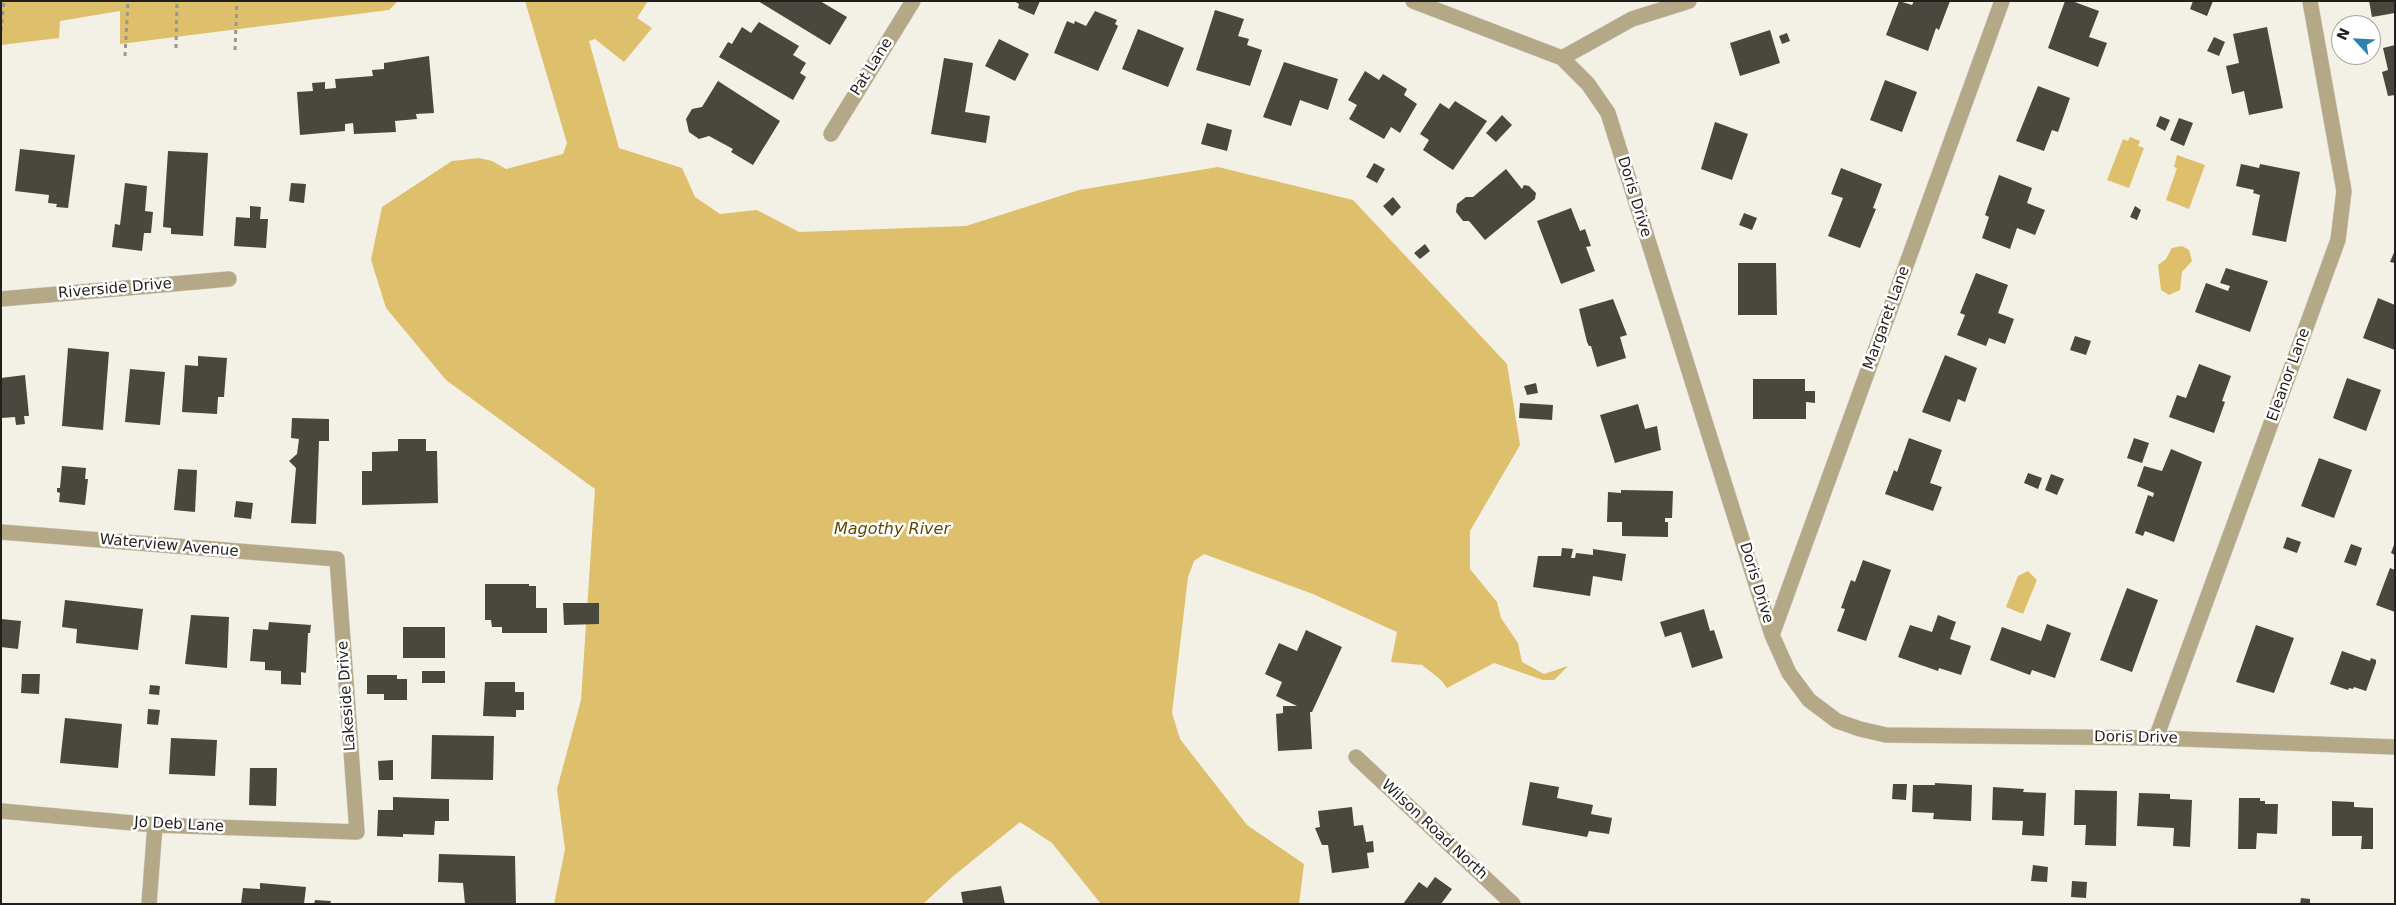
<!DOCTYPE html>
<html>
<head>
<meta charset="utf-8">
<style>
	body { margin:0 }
	#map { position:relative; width:2396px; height:905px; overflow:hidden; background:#f3f0e6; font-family:"DejaVu Sans",sans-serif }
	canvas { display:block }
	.frame { position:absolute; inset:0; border:2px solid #211f1c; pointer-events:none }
	.north { position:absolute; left:2331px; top:15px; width:50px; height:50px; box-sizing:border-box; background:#fff; border:1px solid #a6a5a4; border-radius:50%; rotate:295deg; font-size:14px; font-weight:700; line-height:20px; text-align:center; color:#211f1c }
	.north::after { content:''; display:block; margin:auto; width:18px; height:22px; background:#2f7fb1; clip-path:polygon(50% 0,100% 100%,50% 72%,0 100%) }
</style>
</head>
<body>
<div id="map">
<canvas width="2396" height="905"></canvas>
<div class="frame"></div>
<div class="north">N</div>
</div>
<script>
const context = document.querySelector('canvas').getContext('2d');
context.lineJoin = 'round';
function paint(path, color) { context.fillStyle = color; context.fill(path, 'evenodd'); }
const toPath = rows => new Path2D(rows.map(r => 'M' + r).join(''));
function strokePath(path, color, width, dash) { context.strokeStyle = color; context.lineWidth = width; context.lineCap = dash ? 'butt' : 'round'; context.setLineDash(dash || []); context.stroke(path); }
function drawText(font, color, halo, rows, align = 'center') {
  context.font = font + ' "DejaVu Sans",sans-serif'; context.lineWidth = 5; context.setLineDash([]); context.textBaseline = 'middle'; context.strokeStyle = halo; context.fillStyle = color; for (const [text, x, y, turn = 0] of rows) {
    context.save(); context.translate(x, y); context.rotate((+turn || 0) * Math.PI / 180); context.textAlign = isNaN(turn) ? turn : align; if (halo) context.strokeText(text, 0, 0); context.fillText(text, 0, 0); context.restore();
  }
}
paint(toPath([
	[1,1,398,1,389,10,120,44,120,11,60,21,59,38,1,45],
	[525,1,648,1,637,18,652,28,624,62,595,39,589,41,619,148,682,168,695,197,720,214,757,210,799,232,966,226,1079,190,1218,167,1353,200,1507,364,1520,445,1470,531,1470,569,1497,602,1501,618,1518,643,1522,662,1544,674,1568,666,1554,680,1543,680,1494,663,1447,688,1441,680,1422,665,1391,662,1397,632,1313,594,1204,554,1194,561,1188,577,1172,713,1180,739,1247,825,1304,864,1299,904,1101,904,1052,843,1020,822,951,878,923,904,554,904,565,849,557,789,581,700,595,489,446,380,386,308,371,260,382,207,452,161,479,158,492,161,506,169,563,154,567,143],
	[2130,137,2140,141,2138,146,2144,148,2129,188,2107,180,2123,139,2128,141],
	[2177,155,2205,165,2189,209,2166,200,2177,168,2174,167],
	[2182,246,2189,250,2192,261,2182,272,2180,290,2169,295,2161,290,2158,265,2166,259,2172,248],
	[2028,571,2037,580,2023,614,2006,607,2018,576]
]), '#debf6c');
paint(toPath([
	[758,1,820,1,847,17,830,45],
	[1014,1,1040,1,1034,15,1018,8,1019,4],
	[1899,1,1912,5,1914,1,1950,1,1939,30,1936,28,1928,51,1886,35],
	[2065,1,2072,1,2099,11,2089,37,2107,43,2098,67,2048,48],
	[2193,1,2213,1,2207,16,2190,9],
	[2369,1,2395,1,2395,13,2372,17],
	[1215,10,1244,19,1238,36,1249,39,1247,45,1262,50,1250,86,1196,70],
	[1095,11,1117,20,1115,24,1118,26,1098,71,1054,53,1067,21,1074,24,1075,21,1086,26],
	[759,22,799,46,793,55,806,63,800,73,806,77,793,100,719,57,728,42,732,44,742,27,751,33],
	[2267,27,2283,108,2249,115,2244,91,2232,94,2226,66,2239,63,2233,34],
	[1138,29,1184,48,1168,87,1122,69],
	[1770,30,1780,63,1740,76,1730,43],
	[1787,33,1790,41,1782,44,1779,36],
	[2214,37,2225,42,2219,56,2207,51],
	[999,39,1029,54,1015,81,985,66],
	[2395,45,2395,95,2388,96,2382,72,2388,70,2383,48],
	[429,56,434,113,416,114,417,119,395,121,396,132,354,134,353,123,345,124,345,131,300,135,297,92,313,91,312,83,325,82,325,89,336,88,335,79,373,76,372,70,384,69,384,63],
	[944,58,973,63,965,112,990,116,986,143,931,134],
	[1284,62,1338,79,1328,110,1300,100,1291,126,1263,117],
	[1365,71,1379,80,1383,74,1407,89,1404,95,1417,104,1400,133,1391,127,1384,139,1349,119,1357,105,1348,100],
	[1885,80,1917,92,1902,132,1870,120],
	[718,81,780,121,753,165,731,152,733,149,709,136,699,139,689,132,686,119,692,109,702,107],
	[2038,86,2070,98,2058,132,2052,130,2044,151,2016,141],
	[1455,101,1487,121,1453,170,1423,150,1429,140,1420,134,1440,103,1449,109],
	[1502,115,1512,125,1496,142,1486,133],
	[2160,116,2170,120,2165,131,2156,126],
	[2179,118,2193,123,2184,146,2170,140],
	[1715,122,1748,134,1732,180,1701,169],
	[1207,123,1232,130,1227,151,1201,144],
	[20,149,75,155,68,208,56,207,57,204,48,203,49,195,15,191],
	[168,151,208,153,203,236,171,234,171,228,163,227],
	[1374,163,1385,169,1377,183,1366,177],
	[2241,164,2259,168,2260,164,2300,172,2286,242,2252,235,2260,195,2253,193,2254,190,2236,186],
	[1841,168,1882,184,1873,208,1876,209,1860,248,1828,236,1843,198,1831,194],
	[1506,169,1522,189,1524,185,1529,186,1536,193,1535,199,1485,240,1469,221,1463,221,1456,212,1457,204,1466,197,1473,197],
	[1999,175,2032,188,2027,203,2045,210,2035,235,2017,228,2010,249,1982,238,1989,217,1985,215],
	[125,183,147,186,145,211,153,212,151,233,144,233,142,251,112,247,115,224,120,225],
	[291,183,306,184,304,203,289,201],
	[1393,197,1401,207,1392,216,1383,206],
	[250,206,261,207,260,219,268,219,266,248,234,246,236,217,250,218],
	[2135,206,2141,210,2137,220,2130,217],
	[1571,208,1580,231,1585,229,1591,246,1586,247,1595,271,1561,284,1537,221],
	[1744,213,1757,218,1752,230,1739,225],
	[1425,244,1430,251,1420,259,1414,253],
	[2395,250,2395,263,2390,262],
	[1738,263,1776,263,1777,315,1738,315],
	[2226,268,2268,281,2250,332,2195,312,2206,283,2228,291,2230,286,2220,283],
	[1976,273,2008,285,1998,313,2014,319,2005,344,1989,338,1986,346,1957,335,1965,315,1960,313],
	[2378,298,2395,305,2395,350,2363,338],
	[1613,299,1627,335,1620,337,1626,358,1597,367,1591,346,1589,346,1587,342,1579,309],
	[2075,336,2091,341,2086,355,2070,350],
	[68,348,109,352,103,430,62,426],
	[1945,355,1977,368,1965,402,1958,399,1950,422,1922,412],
	[198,356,227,358,224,397,218,397,217,414,182,412,185,365,198,366],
	[2199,364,2231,376,2222,401,2225,402,2214,433,2169,417,2177,395,2186,398],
	[130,369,165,372,160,425,125,422],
	[25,375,29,416,24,416,25,424,16,425,15,417,1,418,1,378],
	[2347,378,2381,390,2366,431,2333,418],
	[1753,379,1805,379,1805,391,1815,391,1815,403,1806,402,1806,419,1753,419],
	[1536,383,1538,393,1527,395,1524,386],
	[1520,403,1553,405,1552,420,1519,418],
	[1638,404,1645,429,1657,426,1661,450,1615,463,1600,415],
	[292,418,329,419,329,441,319,441,316,524,291,523,296,468,289,461,297,454,299,439,291,438],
	[1909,438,1942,450,1930,483,1942,487,1933,511,1885,494,1894,470,1897,472],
	[2134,438,2149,443,2142,463,2127,458],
	[398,439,426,439,426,451,437,451,438,503,362,505,362,471,372,471,372,452,398,451],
	[2171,449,2202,462,2174,542,2145,531,2143,536,2135,533,2148,495,2153,497,2154,493,2137,486,2144,466,2162,471],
	[2319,458,2352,470,2334,518,2301,506],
	[62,466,86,468,85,479,88,479,85,505,59,502,60,493,57,492,57,488,60,488],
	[178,469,197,470,195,512,174,510],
	[2028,473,2042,478,2038,489,2024,483],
	[2051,474,2064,479,2057,495,2045,490],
	[1621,490,1673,491,1672,518,1665,518,1665,522,1668,522,1668,537,1622,536,1622,522,1607,522,1608,492,1621,493],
	[236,501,253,503,251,519,234,517],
	[2287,537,2301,542,2297,553,2283,548],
	[2395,542,2395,555,2391,553],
	[2351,544,2362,548,2356,566,2344,562],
	[1562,548,1573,549,1571,558,1575,558,1576,553,1593,555,1593,549,1626,554,1622,581,1593,576,1590,596,1533,587,1538,556,1561,556],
	[1863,560,1891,570,1866,641,1837,631,1845,609,1841,608,1851,580,1855,582],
	[2390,568,2395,570,2395,612,2376,605],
	[485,584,529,584,529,586,536,586,536,608,547,608,547,633,502,633,502,627,492,627,491,620,485,620],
	[2127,588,2158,600,2132,672,2100,660],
	[65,600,143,609,138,650,76,643,77,629,62,627],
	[563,603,599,603,599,624,564,625],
	[1704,609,1710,631,1714,630,1723,658,1692,668,1681,632,1665,637,1660,622],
	[191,615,229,617,227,668,185,664],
	[1938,615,1956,622,1950,639,1971,646,1961,675,1939,668,1938,671,1898,657,1910,625,1932,632],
	[1,619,21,621,18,649,1,647],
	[269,622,311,625,310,633,308,633,306,673,301,672,301,685,281,684,281,671,265,670,265,662,250,661,253,629,268,630],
	[2047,624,2071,633,2055,678,2032,670,2030,675,1990,660,2002,627,2041,641],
	[2256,625,2294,638,2274,693,2236,682],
	[403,627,445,627,445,658,403,658],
	[1306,630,1342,647,1312,712,1310,712,1312,749,1278,751,1276,714,1283,713,1283,706,1297,706,1276,696,1282,682,1265,674,1279,643,1297,651],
	[2342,651,2370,661,2371,658,2376,660,2376,663,2366,691,2354,687,2353,689,2349,688,2348,690,2330,684],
	[422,671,445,671,445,683,422,683],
	[22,674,40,674,39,694,21,693],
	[367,675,397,675,397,679,407,679,407,700,384,700,384,694,367,694],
	[485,682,515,682,515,692,524,692,524,710,516,710,516,717,483,716],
	[150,685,160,686,159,695,149,694],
	[148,709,160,710,158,725,147,724],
	[65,718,122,724,118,768,60,763],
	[432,735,494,736,493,780,431,779],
	[171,738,217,740,215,776,169,774],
	[393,760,393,780,379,780,378,761],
	[250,768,277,768,276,806,249,805],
	[1530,782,1559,787,1557,798,1593,805,1591,814,1612,818,1609,834,1589,831,1587,837,1522,825],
	[1935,783,1972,785,1971,821,1933,819,1934,813,1912,812,1913,785,1935,785],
	[1893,784,1907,784,1906,800,1892,799],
	[1993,787,2024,789,2023,792,2046,793,2044,836,2022,835,2023,821,1992,820],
	[2075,790,2117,791,2116,846,2085,845,2086,825,2074,825],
	[2139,793,2170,794,2170,799,2192,800,2190,847,2173,846,2174,828,2137,826],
	[393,797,449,799,449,821,435,821,434,835,403,834,403,837,377,836,378,810,393,810],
	[2239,798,2260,798,2260,801,2265,801,2265,804,2278,804,2277,834,2257,833,2256,849,2238,849],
	[2332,801,2354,802,2354,807,2373,808,2373,849,2361,849,2362,836,2332,836],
	[1352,807,1354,826,1363,825,1366,842,1373,841,1374,852,1367,853,1369,868,1332,873,1328,845,1322,845,1315,828,1320,827,1318,811],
	[439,854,515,856,516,904,465,904,463,883,438,882],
	[2033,865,2048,867,2047,882,2031,881],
	[1435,877,1452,889,1441,904,1403,904,1419,882,1427,888],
	[2072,881,2087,882,2086,898,2071,897],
	[260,883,306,887,304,904,241,904,243,888,260,889],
	[1001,886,1005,904,963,904,961,892],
	[2301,898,2310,899,2310,904,2300,904],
	[315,900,331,901,330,904,314,904]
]), '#4a473f');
const street = toPath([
	[1413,1,1562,58,1588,84,1608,113,1772,635,1789,673,1809,700,1837,721,1860,729,1886,735,2156,738,2395,747],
	[1562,58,1632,19,1689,1],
	[831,134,913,1],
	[1,299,229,279],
	[1,532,337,559,357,832,155,825,1,811],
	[1772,635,2002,1],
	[2156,738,2338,240,2344,191,2310,1],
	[1356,757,1513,904],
	[149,904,155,825]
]);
strokePath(street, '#cdcac2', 16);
strokePath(toPath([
	[1,31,4,1],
	[176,48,177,1],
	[235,50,237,1],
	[125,56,128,1]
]), '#999790', 3, [4, 4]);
strokePath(street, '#b5a887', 15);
drawText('15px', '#211f1c', '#fff', [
	["Pat Lane",872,67,-58],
	["Doris Drive",1634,197,73],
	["Riverside Drive",115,289,-5],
	["Margaret Lane",1887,318,-70],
	["Eleanor Lane",2289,375,-70],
	["Waterview Avenue",169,546,5],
	["Doris Drive",1756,583,73],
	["Lakeside Drive",347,696,-94],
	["Doris Drive",2136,738,1],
	["Jo Deb Lane",179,825,3],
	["Wilson Road North",1434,830,43]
]);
drawText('italic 16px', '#5e4904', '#fff', [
	["Magothy River",892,530]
]);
</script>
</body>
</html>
